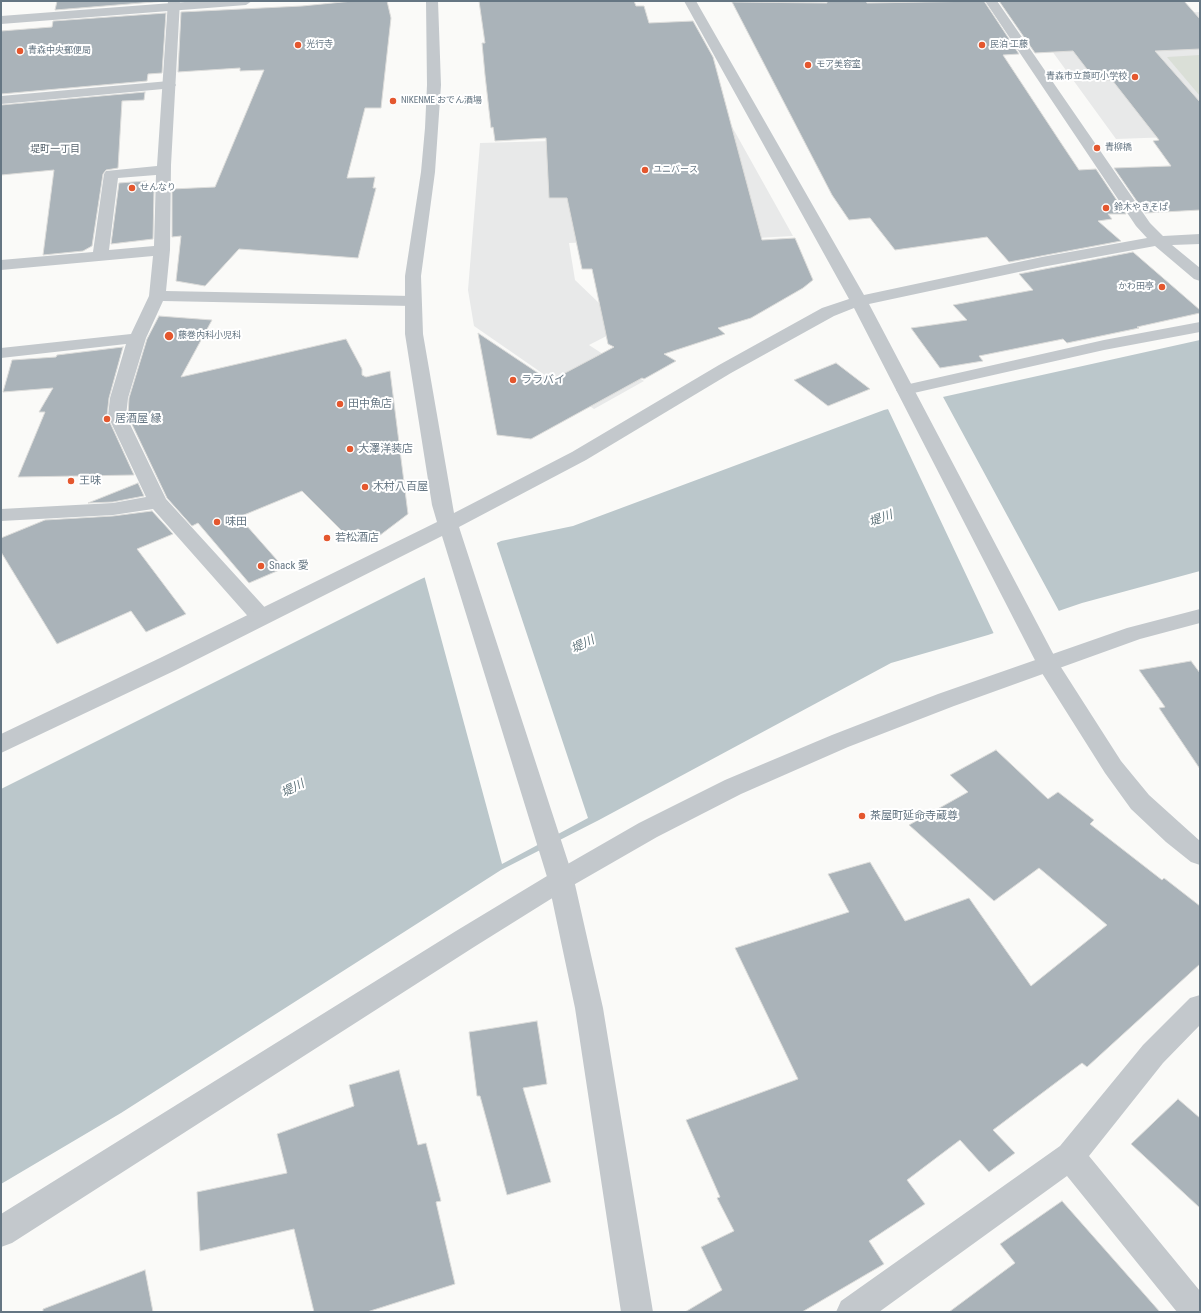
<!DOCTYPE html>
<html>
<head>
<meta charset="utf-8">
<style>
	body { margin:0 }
	#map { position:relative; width:1201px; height:1313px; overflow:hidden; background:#fafaf8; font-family:"Roboto Condensed",sans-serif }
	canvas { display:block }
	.frame { position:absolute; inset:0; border:2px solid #657683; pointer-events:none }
</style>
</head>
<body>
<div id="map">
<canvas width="1201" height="1313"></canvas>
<div class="frame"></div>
</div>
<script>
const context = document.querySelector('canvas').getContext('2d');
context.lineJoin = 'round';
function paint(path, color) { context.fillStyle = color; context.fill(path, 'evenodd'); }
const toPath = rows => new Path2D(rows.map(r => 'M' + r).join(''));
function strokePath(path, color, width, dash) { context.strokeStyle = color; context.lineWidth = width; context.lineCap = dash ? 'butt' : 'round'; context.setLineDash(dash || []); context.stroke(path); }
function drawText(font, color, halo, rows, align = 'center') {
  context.font = font + ' "Roboto Condensed","Noto Sans JP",sans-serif'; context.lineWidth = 4; context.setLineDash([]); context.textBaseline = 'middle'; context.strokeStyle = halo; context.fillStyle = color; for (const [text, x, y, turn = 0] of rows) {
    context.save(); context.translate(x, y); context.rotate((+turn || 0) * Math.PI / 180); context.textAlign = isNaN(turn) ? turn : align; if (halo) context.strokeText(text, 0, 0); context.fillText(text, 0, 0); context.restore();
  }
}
paint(toPath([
	[1200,12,1200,136,1116,139,1028,18],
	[721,107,793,236,664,243,662,239,569,243,575,280,624,327,589,345,644,381,594,409,474,326,468,290,480,143,588,140]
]), '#e8e9e9');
paint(toPath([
	[1200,55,1200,96,1167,57]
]), '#dadfd7');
paint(toPath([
	[1200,340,1200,571,1082,603,988,635,891,663,599,820,501,870,121,1113,1,1184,1,789,417,581,501,541,573,526,884,410]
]), '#bbc7cb');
paint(toPath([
	[942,395,1060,613,994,634,887,407],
	[496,541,588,818,502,864,424,575]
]), '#fafaf8');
const building = toPath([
	[57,1,166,1,55,10,57,1],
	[353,1,387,1,391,18,381,108,365,108,347,178,375,177,373,188,376,188,358,258,239,249,205,286,176,281,181,236,172,237,172,189,215,187,264,70,240,71,240,68,178,72,181,12,302,6,353,1],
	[479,1,634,1,636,6,644,6,649,23,693,21,713,57,762,240,795,238,813,280,803,288,751,318,718,328,725,334,664,354,676,361,644,379,642,378,531,439,497,435,478,333,550,381,614,347,608,344,592,269,582,269,567,198,549,198,546,138,495,141,493,127,491,128,485,75,482,43,485,43,479,1],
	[827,1,866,1,867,3,984,1,1019,54,1003,55,1061,143,1079,170,1096,169,1126,214,1108,214,1112,219,1098,221,1121,241,1009,262,987,237,895,250,870,218,849,220,832,195,732,2,827,3,827,1],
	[999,1,1184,1,1200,19,1200,49,1155,51,1200,102,1200,210,1145,213,1114,168,1171,166,1153,141,1159,140,1112,80,1096,81,1073,51,1035,53,999,1],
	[166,13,162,73,148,74,147,81,1,94,1,31,52,27,53,21,166,13],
	[145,92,144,100,122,101,118,168,106,170,103,174,92,246,83,251,43,255,54,170,1,175,1,105,145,92],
	[146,181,145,191,154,190,153,239,111,244,119,183,146,181],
	[1133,252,1200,310,1200,313,1137,327,1139,328,1067,343,1063,339,979,356,983,361,940,368,911,328,967,320,953,305,1033,290,1019,274,1133,252],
	[159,316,212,320,181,377,346,339,362,369,362,375,366,377,390,371,408,514,375,539,358,529,346,535,302,491,239,517,284,568,249,583,198,523,192,526,167,498,128,416,129,398,147,339,159,316],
	[123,347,109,398,107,416,134,475,18,477,45,412,39,412,53,388,3,392,12,360,56,357,57,355,123,347],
	[836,363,870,389,828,406,794,380,836,363],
	[138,483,144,496,113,502,88,503,138,483],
	[152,511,173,534,137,549,186,614,146,632,131,611,57,644,1,552,1,538,45,520,113,516,152,511],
	[1191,661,1200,673,1200,769,1159,708,1165,707,1139,670,1191,661],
	[996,750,1048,799,1058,792,1094,820,1090,824,1162,880,1164,878,1200,906,1200,964,1087,1067,1082,1063,993,1130,1015,1153,989,1172,960,1140,907,1180,925,1204,869,1241,884,1264,802,1312,685,1312,722,1290,701,1247,734,1231,717,1198,720,1197,686,1120,798,1079,735,948,849,912,828,874,870,862,905,921,969,898,1031,986,1107,925,1039,868,994,901,909,825,968,792,950,775,996,750],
	[537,1021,547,1084,523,1088,551,1182,507,1195,480,1096,477,1096,469,1032,537,1021],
	[399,1070,418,1145,426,1143,441,1201,436,1202,455,1284,367,1312,314,1312,294,1229,200,1251,197,1192,287,1173,277,1134,354,1106,349,1085,399,1070],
	[1178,1099,1200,1118,1200,1208,1131,1144,1178,1099],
	[1062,1201,1160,1312,949,1312,1015,1263,1000,1244,1062,1201],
	[145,1270,153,1312,43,1312,43,1309,145,1270]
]);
paint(building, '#aab3b9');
strokePath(building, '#dcdcda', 1);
paint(toPath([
	[169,81,174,82,176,85,174,88,1,104,1,96,169,81],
	[1200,322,1200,332,1104,350,905,395,899,394,896,390,899,386,905,385,1104,340,1200,322]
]), '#c3c8cc');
paint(toPath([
	[168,1,180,1,171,165,170,250,166,291,412,296,418,297,420,301,418,305,412,306,163,301,146,338,128,398,126,416,166,499,269,612,272,617,269,622,261,624,253,622,153,509,113,515,1,521,1,509,113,503,146,497,108,416,110,398,126,344,1,358,1,348,131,334,149,296,153,256,1,270,1,260,93,252,104,174,106,171,157,166,168,1],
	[156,175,154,246,109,250,118,178,156,175],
	[1200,609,1200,623,1140,639,954,706,848,747,741,794,657,837,570,887,474,947,12,1243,1,1247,1,1214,456,931,552,873,639,823,725,780,832,735,938,694,1127,628,1200,609],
	[1200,995,1200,1025,1163,1063,1089,1156,1200,1291,1200,1312,1177,1312,1067,1176,879,1312,836,1312,841,1301,1060,1146,1143,1045,1190,998,1200,995]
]), '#c3c8cc');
paint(toPath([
	[198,1,252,1,246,5,1,24,1,16,198,1],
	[426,1,438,1,441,85,435,172,421,276,423,334,454,513,572,452,719,365,822,308,849,299,684,1,696,1,864,295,1042,257,1147,238,1136,226,985,1,997,1,1150,223,1163,236,1200,234,1200,244,1172,245,1200,268,1200,281,1194,279,1155,246,1042,267,869,304,1057,661,1121,761,1149,795,1200,841,1200,865,1191,862,1166,842,1131,809,1105,773,1040,670,854,308,834,316,731,373,586,460,459,527,574,880,603,1008,653,1312,621,1312,575,1008,548,880,442,536,176,670,1,753,1,734,160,658,437,522,432,505,405,334,405,276,421,172,425,128,427,85,426,1]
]), '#c3c8cc');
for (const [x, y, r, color] of [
	[298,45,4,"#e4572e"],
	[982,45,4,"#e4572e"],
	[20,51,4,"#e4572e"],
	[808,65,4,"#e4572e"],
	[1135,77,4,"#e4572e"],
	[393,101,4,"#e4572e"],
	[1097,148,4,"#e4572e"],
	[645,170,4,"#e4572e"],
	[132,188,4,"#e4572e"],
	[1106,208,4,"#e4572e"],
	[1162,287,4,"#e4572e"],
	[169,336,5,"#e4572e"],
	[513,380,4,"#e4572e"],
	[340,404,4,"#e4572e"],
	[107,419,4,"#e4572e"],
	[350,449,4,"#e4572e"],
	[71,481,4,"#e4572e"],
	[365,487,4,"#e4572e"],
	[217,522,4,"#e4572e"],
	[327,538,4,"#e4572e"],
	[261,566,4,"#e4572e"],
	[862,816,4,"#e4572e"]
]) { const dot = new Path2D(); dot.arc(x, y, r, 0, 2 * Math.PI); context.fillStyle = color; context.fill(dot); strokePath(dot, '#fff', 1.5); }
drawText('9px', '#657683', '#fff', [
	["光行寺",306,45],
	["民泊 工藤",990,45],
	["青森中央郵便局",28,51],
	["モア美容室",816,65],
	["青森市立莨町小学校",1127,77,"right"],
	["NIKENME おでん酒場",401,101],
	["青柳橋",1105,148],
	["ユニバース",653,170],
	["せんなり",140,188],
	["鈴木やきそぱ",1114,208],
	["かわ田亭",1154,287,"right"],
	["藤巻内科小児科",178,336]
], 'left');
drawText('10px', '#57646e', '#fff', [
	["堤町一丁目",55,149]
]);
drawText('11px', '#657683', '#fff', [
	["ララバイ",521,380],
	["田中魚店",348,404],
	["居酒屋 縁",115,419],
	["大澤洋装店",358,449],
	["王味",79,481],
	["木村八百屋",373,487],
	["味田",225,522],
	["若松酒店",335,538],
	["Snack 愛",269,566],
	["茶屋町延命寺蔵尊",870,816]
], 'left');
drawText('italic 12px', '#60757c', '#fff', [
	["堤川",881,519,-20],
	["堤川",583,645,-26],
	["堤川",293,789,-27]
]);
</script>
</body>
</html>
